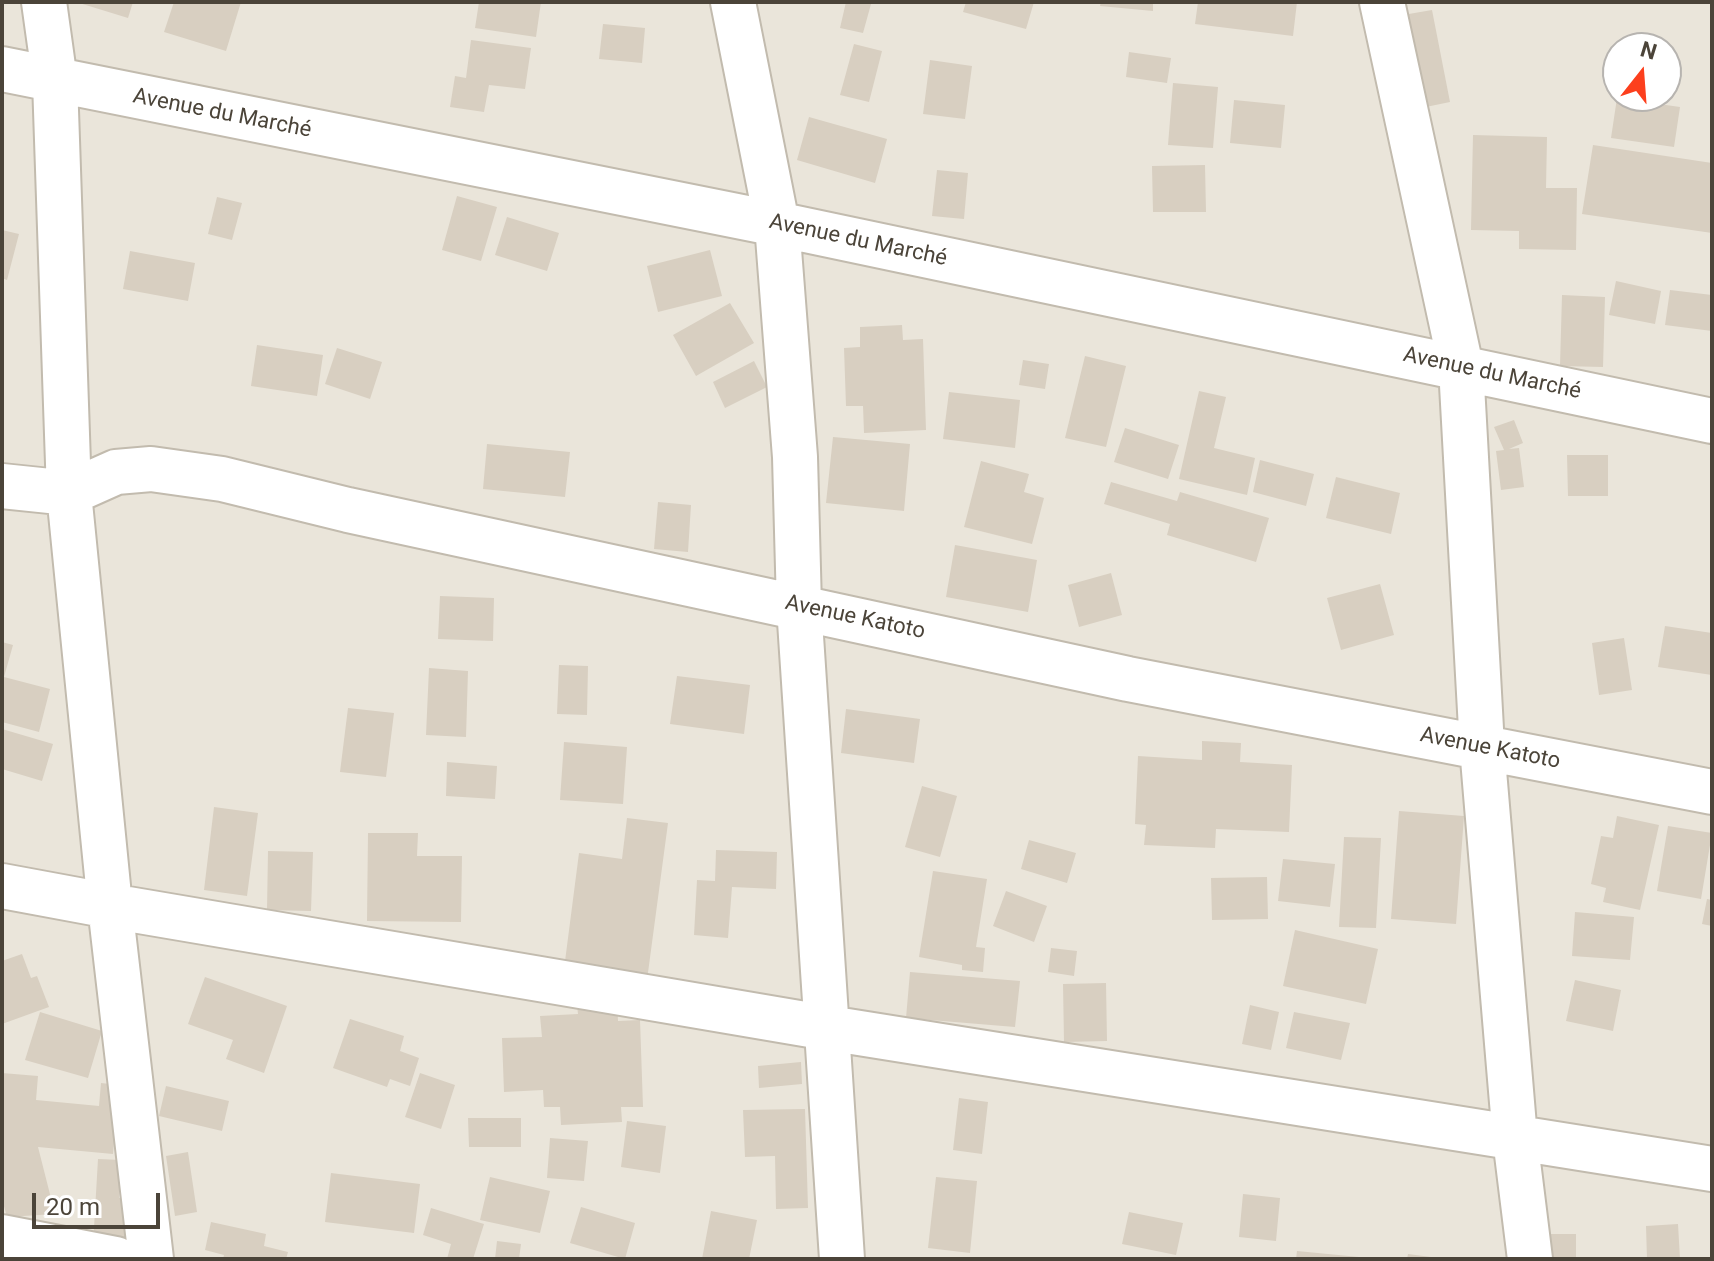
<!DOCTYPE html>
<html>
<head>
<meta charset="utf-8">
<style>
	body { margin:0 }
	#map { position:relative; width:1714px; height:1261px; overflow:hidden; background:#f6f3ec; font-family:Roboto,sans-serif }
	canvas { display:block }
	.frame { position:absolute; inset:0; border:4px solid #4b4439; pointer-events:none }
	.north { position:absolute; left:1602px; top:32px; width:80px; height:80px; box-sizing:border-box; background:#fff; border:2px solid #b7b4b0; border-radius:50%; rotate:17deg; font-size:22px; font-weight:700; line-height:32px; text-align:center; color:#4b4439 }
	.north::after { content:''; display:block; margin:auto; width:28px; height:36px; background:#fc3f1d; clip-path:polygon(50% 0,100% 100%,50% 72%,0 100%) }
	.scale { position:absolute; left:32px; top:1193px; width:128px; height:36px; box-sizing:border-box; border:4px solid #4b4439; border-top:0; padding-left:10px; font-size:24px; line-height:28px; white-space:nowrap; color:#4b4439; -webkit-text-stroke:6px #fff; paint-order:stroke }
</style>
</head>
<body>
<div id="map">
<canvas width="1714" height="1261"></canvas>
<div class="frame"></div>
<div class="north">N</div>
<div class="scale">20 m</div>
</div>
<script>
const context = document.querySelector('canvas').getContext('2d');
context.lineJoin = 'round';
function paint(path, color) { context.fillStyle = color; context.fill(path, 'evenodd'); }
const toPath = rows => new Path2D(rows.map(r => 'M' + r).join(''));
function strokePath(path, color, width, dash) { context.strokeStyle = color; context.lineWidth = width; context.lineCap = dash ? 'butt' : 'round'; context.setLineDash(dash || []); context.stroke(path); }
function drawText(font, color, halo, rows, align = 'center') {
  context.font = font + ' Roboto,sans-serif'; context.lineWidth = 7; context.setLineDash([]); context.textBaseline = 'middle'; context.strokeStyle = halo; context.fillStyle = color; for (const [text, x, y, turn = 0] of rows) {
    context.save(); context.translate(x, y); context.rotate((+turn || 0) * Math.PI / 180); context.textAlign = isNaN(turn) ? turn : align; if (halo) context.strokeText(text, 0, 0); context.fillText(text, 0, 0); context.restore();
  }
}
paint(toPath([
	[2,2,1712,2,1712,1259,2,1259],
	[1618,48,1666,48,1666,96,1618,96]
]), '#eae5da');
paint(toPath([
	[76,2,133,2,128,18],
	[174,2,241,2,226,51,164,32],
	[479,2,541,2,536,37,475,28],
	[846,2,871,4,863,33,840,28],
	[966,2,1034,2,1026,29,963,12],
	[1101,2,1153,2,1153,11,1100,6],
	[1198,2,1297,2,1293,36,1195,24],
	[1432,10,1450,102,1416,109,1397,16],
	[603,24,645,28,642,63,599,59],
	[471,40,531,48,525,89,489,85,484,112,450,107,455,76,466,78],
	[854,44,882,51,869,102,840,95],
	[1129,52,1171,58,1167,83,1126,77],
	[930,60,972,66,965,119,923,114],
	[1173,83,1218,87,1213,148,1168,145],
	[1617,98,1680,107,1674,147,1611,138],
	[1234,100,1285,105,1281,148,1230,143],
	[809,117,887,139,875,183,797,160],
	[1473,135,1547,137,1546,188,1577,188,1576,250,1519,249,1519,231,1471,230],
	[1593,145,1712,163,1712,233,1582,214],
	[1205,165,1206,212,1153,212,1152,166],
	[937,170,968,173,964,219,932,216],
	[457,196,497,207,481,261,442,250],
	[217,197,242,203,232,240,208,234],
	[507,217,559,233,547,271,495,255],
	[2,230,19,234,7,280,2,278],
	[710,250,722,296,658,312,647,266],
	[130,251,195,263,188,301,123,289],
	[1616,281,1661,291,1655,324,1609,315],
	[1670,290,1712,295,1712,331,1665,325],
	[1562,295,1605,297,1603,367,1560,366],
	[730,303,754,343,696,376,673,335],
	[902,325,903,340,923,339,926,430,864,433,863,406,846,406,844,348,860,347,860,327],
	[257,345,323,355,317,396,251,386],
	[337,348,382,362,370,399,325,384],
	[1085,356,1126,366,1106,447,1065,438],
	[1023,360,1049,364,1045,389,1019,385],
	[754,361,767,387,725,408,713,382],
	[1199,391,1226,397,1214,448,1255,458,1247,495,1179,479],
	[949,392,1020,400,1015,448,943,439],
	[1514,420,1523,443,1509,449,1519,448,1524,487,1501,490,1496,451,1504,450,1494,427],
	[1125,428,1179,445,1168,479,1114,462],
	[833,437,910,444,904,511,826,503],
	[487,444,570,452,565,497,483,489],
	[1567,455,1608,455,1608,496,1568,496],
	[1260,460,1314,474,1306,506,1253,492],
	[981,461,1029,474,1024,492,1044,498,1032,544,964,527],
	[1336,477,1400,493,1391,534,1326,518],
	[1111,482,1177,501,1180,492,1269,518,1256,562,1167,535,1170,524,1104,504],
	[658,502,691,505,688,552,654,549],
	[955,545,1037,560,1028,612,946,597],
	[1111,573,1122,615,1079,627,1068,585],
	[1380,584,1394,635,1341,650,1327,598],
	[440,596,494,598,493,641,438,639],
	[1665,626,1712,633,1712,675,1658,667],
	[1624,638,1632,690,1599,695,1592,643],
	[2,642,13,645,4,677,50,689,39,732,2,722],
	[559,665,588,666,587,715,557,714],
	[429,668,468,671,466,737,426,735],
	[677,676,750,685,744,734,670,724],
	[348,708,394,713,386,777,340,772],
	[846,709,920,719,914,763,841,753],
	[2,729,53,744,42,781,2,769],
	[1202,741,1241,743,1240,762,1292,765,1289,832,1216,829,1215,848,1144,845,1146,825,1135,824,1138,756,1202,760],
	[564,742,627,747,623,804,560,800],
	[447,762,497,766,495,799,446,796],
	[922,786,957,796,940,857,905,847],
	[214,807,258,813,247,896,204,890],
	[1399,811,1464,816,1456,924,1391,919],
	[1617,816,1659,825,1640,910,1603,902,1606,888,1591,884,1601,836,1613,838],
	[627,818,668,823,647,980,564,969,579,853,622,859],
	[1668,826,1712,833,1701,899,1657,891],
	[368,833,418,833,417,856,462,856,461,922,367,921],
	[1344,837,1381,838,1376,928,1339,927],
	[1029,840,1076,853,1067,883,1021,869],
	[716,850,777,852,776,889,732,887,728,938,694,935,697,880,715,881],
	[268,851,313,852,311,911,267,910],
	[1283,859,1335,864,1330,907,1278,901],
	[933,871,987,879,976,947,985,948,983,972,962,970,962,965,919,957],
	[1267,877,1268,919,1212,920,1211,878],
	[1006,891,1047,906,1034,942,993,926],
	[1707,899,1712,900,1712,926,1702,924],
	[1575,912,1634,917,1630,960,1572,956],
	[1295,930,1378,949,1366,1004,1283,986],
	[1051,948,1077,951,1074,976,1048,972],
	[22,954,31,978,37,976,49,1007,2,1024,2,961],
	[910,972,1020,981,1015,1027,906,1018],
	[205,977,287,1006,264,1073,226,1059,233,1040,188,1024],
	[1575,980,1621,990,1613,1031,1566,1021],
	[1106,983,1107,1041,1064,1042,1063,984],
	[617,1002,618,1021,640,1020,643,1107,621,1107,622,1122,561,1125,560,1107,544,1107,543,1090,504,1092,502,1038,542,1037,540,1016,578,1014,577,1005],
	[1250,1005,1279,1012,1271,1050,1242,1044],
	[40,1012,102,1031,88,1078,25,1060],
	[1294,1012,1350,1023,1341,1060,1286,1048],
	[350,1019,404,1036,400,1051,419,1058,410,1086,390,1079,387,1087,333,1068],
	[801,1062,802,1084,759,1088,758,1066],
	[2,1073,38,1076,36,1100,99,1106,101,1083,119,1085,113,1154,38,1147,55,1214,7,1217,2,1199],
	[420,1073,455,1085,441,1129,405,1117],
	[166,1086,229,1101,222,1131,159,1116],
	[959,1098,988,1102,982,1154,953,1150],
	[805,1109,808,1208,776,1209,775,1156,745,1157,743,1110],
	[468,1118,521,1118,521,1147,469,1147],
	[627,1121,666,1126,660,1173,621,1167],
	[550,1138,588,1141,584,1181,547,1178],
	[188,1152,197,1212,175,1216,166,1156],
	[98,1159,121,1160,119,1198,132,1198,129,1246,93,1245],
	[331,1173,420,1184,414,1233,325,1222],
	[490,1177,550,1191,540,1233,480,1220],
	[936,1177,977,1181,970,1253,928,1248],
	[1243,1194,1280,1198,1276,1241,1239,1237],
	[581,1207,635,1223,625,1259,570,1243],
	[431,1208,484,1224,473,1259,447,1259,451,1244,423,1235],
	[711,1211,757,1220,749,1259,702,1259],
	[1129,1212,1183,1223,1176,1255,1122,1244],
	[211,1222,266,1234,264,1246,288,1252,286,1259,223,1259,224,1255,205,1250],
	[1678,1224,1680,1259,1647,1259,1646,1226],
	[1545,1234,1576,1234,1576,1259,1545,1259],
	[497,1241,521,1244,519,1259,495,1259],
	[1297,1251,1359,1257,1359,1259,1296,1259],
	[1408,1254,1431,1257,1430,1259,1407,1259]
]), '#d8cfc1');
const minor = toPath([
	[44,2,55,81,69,493,110,906,151,1259],
	[733,2,777,224,795,457,799,606,842,1259],
	[1382,2,1461,367,1482,747,1515,1138,1530,1259],
	[2,69,777,224,1712,421],
	[2,486,69,493,116,472,151,469,222,479,348,510,1128,679,1712,792],
	[2,886,110,906,828,1028,1712,1169],
	[2,1237,116,1259]
]);
strokePath(minor, '#c2bbae', 48);
strokePath(minor, '#fff', 44);
drawText('22px', '#4b4439', '#fff', [
	["Avenue du Marché",222,114,11],
	["Avenue du Marché",858,241,12],
	["Avenue du Marché",1492,374,12],
	["Avenue Katoto",855,618,12],
	["Avenue Katoto",1490,749,11]
]);
</script>
</body>
</html>
